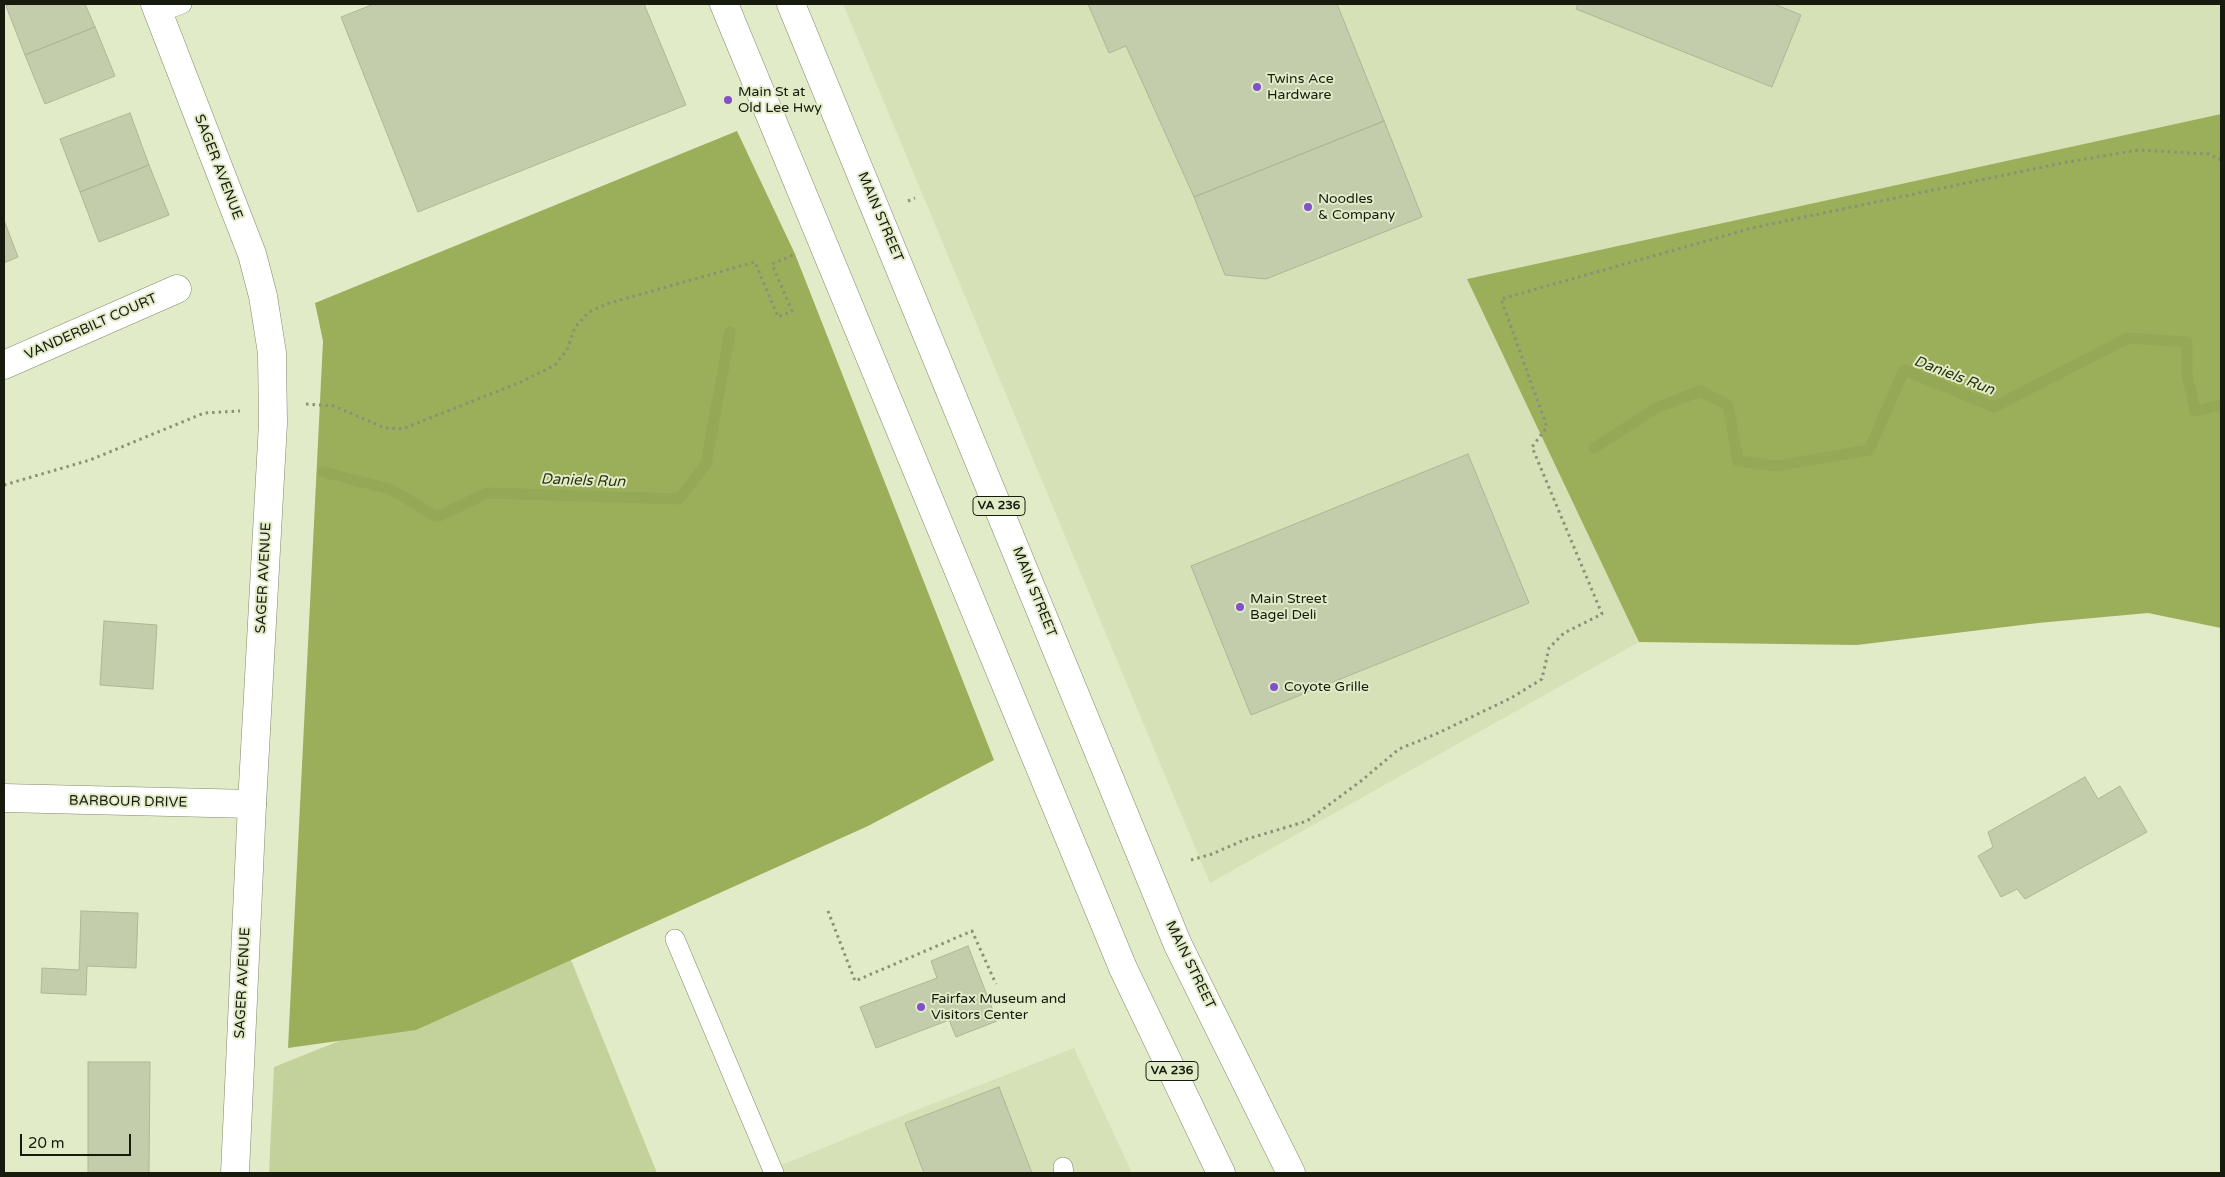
<!DOCTYPE html>
<html>
<head>
<meta charset="utf-8">
<style>
	body { margin:0 }
	#map { position:relative; width:2225px; height:1177px; overflow:hidden; background:#e1ebc8; font-family:"Varela Round",sans-serif }
	canvas { display:block }
	.frame { position:absolute; inset:0; border:5px solid #171b0e; pointer-events:none }
	.scale { position:absolute; left:20px; top:1134px; width:111px; height:22px; box-sizing:border-box; border:2px solid #171b0e; border-top:0; padding-left:6px; font-size:15px; line-height:18px; white-space:nowrap; color:#171b0e; -webkit-text-stroke:4px #e1ebc8; paint-order:stroke }
</style>
</head>
<body>
<div id="map">
<canvas width="2225" height="1177"></canvas>
<div class="frame"></div>
<div class="scale">20 m</div>
</div>
<script>
const context = document.querySelector('canvas').getContext('2d');
context.lineJoin = 'round';
function paint(path, color) { context.fillStyle = color; context.fill(path, 'evenodd'); }
const toPath = rows => new Path2D(rows.map(r => 'M' + r).join(''));
function strokePath(path, color, width, dash) { context.strokeStyle = color; context.lineWidth = width; context.lineCap = dash ? 'butt' : 'round'; context.setLineDash(dash || []); context.stroke(path); }
function drawText(font, color, halo, rows, align = 'center') {
  context.font = font + ' "Varela Round",sans-serif'; context.lineWidth = 4; context.setLineDash([]); context.textBaseline = 'middle'; context.strokeStyle = halo; context.fillStyle = color; for (const [text, x, y, turn = 0] of rows) {
    context.save(); context.translate(x, y); context.rotate((+turn || 0) * Math.PI / 180); context.textAlign = isNaN(turn) ? turn : align; if (halo) context.strokeText(text, 0, 0); context.fillText(text, 0, 0); context.restore();
  }
}
paint(toPath([
	[843,4,2221,4,2221,114,1467,279,1639,642,1210,883],
	[1074,1048,1132,1173,762,1173,889,1121]
]), '#d6e1b7');
paint(toPath([
	[567,950,657,1173,269,1173,274,1067]
]), '#c3d29a');
paint(toPath([
	[2221,114,2221,628,2148,613,2038,623,1857,645,1639,642,1467,279],
	[737,131,795,254,994,760,868,826,416,1030,288,1048,323,341,315,303]
]), '#9baf5b');
strokePath(toPath([
	[1594,448,1656,408,1700,391,1728,405,1738,461,1777,466,1869,450,1904,370,1994,407,2128,338,2187,342,2187,374,2195,411,2221,405],
	[323,472,390,489,437,517,487,493,679,499,706,464,730,332]
]), '#95a855', 11);
const building = toPath([
	[11,4,85,4,95,27,25,55,6,6,11,4],
	[374,4,644,4,686,105,418,212,341,17,374,4],
	[1088,4,1337,4,1384,121,1194,197,1126,46,1109,53,1088,4],
	[1578,4,1774,4,1801,15,1772,87,1576,9,1578,4],
	[95,27,115,76,45,104,25,55,95,27],
	[130,113,149,165,80,192,60,139,130,113],
	[1384,121,1422,217,1266,279,1225,275,1194,197,1384,121],
	[149,165,169,215,99,242,80,192,149,165],
	[4,220,18,257,4,263,4,220],
	[1468,454,1529,603,1251,715,1191,566,1468,454],
	[104,621,157,625,153,689,100,685,104,621],
	[2085,777,2098,799,2120,786,2147,832,2025,899,2017,889,2001,897,1978,856,1993,847,1988,832,2085,777],
	[81,911,138,913,136,968,87,966,86,995,41,993,42,968,79,970,81,911],
	[968,946,997,1021,956,1037,949,1020,876,1048,860,1007,937,978,931,961,968,946],
	[88,1062,150,1062,149,1173,88,1173,88,1062],
	[999,1087,1032,1173,924,1173,905,1123,999,1087]
]);
paint(building, '#c4cdab');
strokePath(building, '#adb795', 1);
const lane = toPath([
	[158,13,182,4],
	[675,939,774,1173],
	[1063,1167,1064,1173]
]);
const street = toPath([
	[4,365,177,289],
	[4,798,252,804]
]);
const secondary = toPath([
	[155,4,252,254,263,296,272,353,273,423,252,804,235,1173]
]);
const primary = toPath([
	[724,4,1123,968,1221,1173],
	[791,4,1178,945,1291,1173]
]);
strokePath(lane, '#808868', 20);
strokePath(street, '#808868', 29);
strokePath(secondary, '#808868', 29);
strokePath(primary, '#808868', 29);
strokePath(toPath([
	[908,201,915,198],
	[306,404,334,406,385,428,402,429,521,382,555,365,567,350,575,327,589,312,606,304,755,262,778,317,792,311,772,264,793,255],
	[4,485,90,460,204,413,240,411],
	[1191,860,1212,854,1244,840,1307,821,1361,781,1399,749,1436,734,1511,698,1542,679,1549,648,1564,633,1602,614,1532,447,1547,427,1501,299,1752,228,2062,163,2138,150,2209,154,2221,160],
	[828,911,855,981,972,931,996,984]
]), '#899177', 3, [2.5, 4]);
strokePath(lane, '#fff', 19);
strokePath(street, '#fff', 28);
strokePath(secondary, '#fff', 28);
strokePath(primary, '#fff', 28);
for (const [x, y, r, color] of [
	[1257,87,5,"#8350c8"],
	[728,100,5,"#8350c8"],
	[1308,207,5,"#8350c8"],
	[1240,607,5,"#8350c8"],
	[1274,687,5,"#8350c8"],
	[921,1007,5,"#8350c8"]
]) { const dot = new Path2D(); dot.arc(x, y, r, 0, 2 * Math.PI); context.fillStyle = color; context.fill(dot); strokePath(dot, '#e1ebc8', 2); }
for (const [x, y, w] of [
	[999,506,52],
	[1172,1071,52]
]) { const box = new Path2D(); box.roundRect(x - w / 2, y - 9.5, w, 19, 4); context.fillStyle = '#e1ebc8'; context.fill(box); strokePath(box, '#171b0e', 1); }
drawText('bold 12px', '#171b0e', null, [
	["VA 236",999,506],
	["VA 236",1172,1071]
]);
drawText('14px', '#171b0e', '#e1ebc8', [
	["Twins Ace",1267,79],
	["Hardware",1267,95],
	["Main St at",738,92],
	["Old Lee Hwy",738,108],
	["Noodles",1318,199],
	["& Company",1318,215],
	["Main Street",1250,599],
	["Bagel Deli",1250,615],
	["Coyote Grille",1284,687],
	["Fairfax Museum and",931,999],
	["Visitors Center",931,1015]
], 'left');
drawText('14px', '#171b0e', '#e1ebc8', [
	["SAGER AVENUE",218,167,69],
	["MAIN STREET",880,217,67],
	["VANDERBILT COURT",91,327,-24],
	["SAGER AVENUE",264,578,-87],
	["MAIN STREET",1034,592,68],
	["BARBOUR DRIVE",128,802,1],
	["MAIN STREET",1190,965,64],
	["SAGER AVENUE",243,983,-87]
]);
drawText('italic 15px', '#2c3410', '#e1ebc8', [
	["Daniels Run",1954,376,21],
	["Daniels Run",583,481,2]
]);
</script>
</body>
</html>
